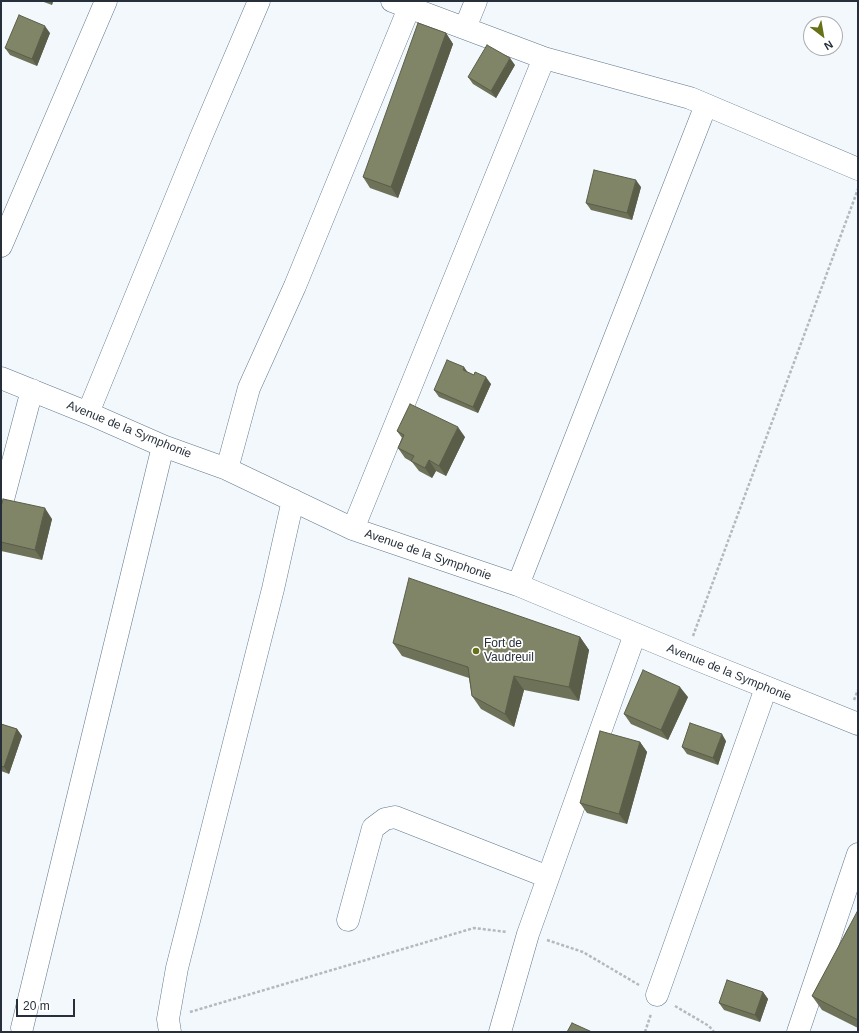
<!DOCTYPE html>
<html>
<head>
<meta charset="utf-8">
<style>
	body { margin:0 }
	#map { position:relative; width:859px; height:1033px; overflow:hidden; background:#f3f8fd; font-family:Arial,sans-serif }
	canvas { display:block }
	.frame { position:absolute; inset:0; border:2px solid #27303a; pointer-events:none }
	.north { position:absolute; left:803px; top:16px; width:40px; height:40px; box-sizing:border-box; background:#fff; border:1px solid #a9acb0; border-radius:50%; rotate:149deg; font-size:11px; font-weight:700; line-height:16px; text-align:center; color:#27303a }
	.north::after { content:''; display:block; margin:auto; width:14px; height:18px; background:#687018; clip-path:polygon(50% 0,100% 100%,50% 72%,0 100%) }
	.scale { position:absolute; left:16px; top:999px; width:59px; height:18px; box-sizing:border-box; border:2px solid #27303a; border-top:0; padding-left:5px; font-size:12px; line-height:14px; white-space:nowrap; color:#27303a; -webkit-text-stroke:3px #fff; paint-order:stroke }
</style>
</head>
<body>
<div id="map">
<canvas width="859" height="1033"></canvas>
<div class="frame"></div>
<div class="north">N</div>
<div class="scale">20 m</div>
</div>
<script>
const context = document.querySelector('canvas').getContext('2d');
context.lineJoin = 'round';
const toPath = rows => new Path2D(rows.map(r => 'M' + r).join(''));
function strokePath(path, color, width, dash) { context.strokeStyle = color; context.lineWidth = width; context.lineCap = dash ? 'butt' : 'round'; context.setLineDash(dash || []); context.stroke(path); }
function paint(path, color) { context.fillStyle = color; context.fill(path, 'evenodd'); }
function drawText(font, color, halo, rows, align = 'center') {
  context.font = font + ' Arial,sans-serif'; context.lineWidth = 3.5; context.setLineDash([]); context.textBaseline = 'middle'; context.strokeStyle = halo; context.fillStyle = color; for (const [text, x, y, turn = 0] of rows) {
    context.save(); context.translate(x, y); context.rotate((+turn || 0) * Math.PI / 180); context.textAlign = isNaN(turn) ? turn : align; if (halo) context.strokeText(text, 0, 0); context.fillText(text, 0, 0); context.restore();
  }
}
const minor = toPath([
	[392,1,544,58,690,98,858,169],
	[465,28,476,1],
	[1,246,106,1],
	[1,378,88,413,163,446,227,469,353,529,518,585,686,655,858,724],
	[88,413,201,137,259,1],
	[227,469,249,388,295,286,409,8],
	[1,507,32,390],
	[353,529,544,58],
	[518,585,706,105],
	[348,920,373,828,385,819,395,817,548,877],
	[657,995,766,688],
	[22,1028,163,446],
	[170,1032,168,1019,177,968,273,589,293,500],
	[500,1032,528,934,635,634],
	[798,1032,858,854]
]);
strokePath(minor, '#60778d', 23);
strokePath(toPath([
	[693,636,858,189],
	[854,700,858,690],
	[547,940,583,952,639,985],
	[675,1006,709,1026,714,1032],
	[190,1012,474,928,507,932],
	[645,1032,651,1014]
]), '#b2b9bf', 2.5, [3, 2]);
strokePath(minor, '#fff', 22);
paint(toPath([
	[41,1,53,1,52,5],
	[50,33,37,66,10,55,5,48],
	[446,33,453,44,398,198,370,188,363,177],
	[515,65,496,98,473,84,468,77],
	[641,187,632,220,591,210,586,203],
	[468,373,491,384,478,413,439,397,434,390],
	[397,431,465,437,446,476,436,471,432,478,419,471,412,462,405,458,398,448,402,438],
	[1,507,52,519,42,560,1,551],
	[580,637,589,650,579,701,524,690,514,727,481,709,472,696,469,678,402,656,393,643],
	[688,697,668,740,631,724,624,714],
	[1,724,17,729,22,736,9,774,1,771],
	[726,741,718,765,687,754,682,747],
	[640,742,647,752,627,824,587,813,580,803],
	[858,912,858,1028,822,1010,812,996],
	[763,992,768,999,760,1022,724,1010,719,1003]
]), '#6e7259');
paint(toPath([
	[50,1,53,1,52,5],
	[45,26,50,33,37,66,32,59],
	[446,33,453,44,398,198,391,187],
	[510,58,515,65,496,98,491,91],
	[636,180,641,187,632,220,627,213],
	[464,367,469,374,463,370],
	[486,377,491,384,478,413,473,407],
	[458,427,465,437,446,476,439,466],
	[429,460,436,471,432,478,425,468],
	[45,508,52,519,42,560,35,550],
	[580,637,589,650,579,701,569,687],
	[514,676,524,690,514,727,505,714],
	[680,687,688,697,668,740,661,730],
	[17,729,22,736,9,774,4,767],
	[722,734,726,741,718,765,713,758],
	[640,742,647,752,627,824,619,814],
	[763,992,768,999,760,1022,755,1015]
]), '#5a5d48');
const building = toPath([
	[19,15,45,26,32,59,5,48,19,15],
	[418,23,446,33,391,187,363,177,418,23],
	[487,45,510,58,491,91,468,77,487,45],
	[594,170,636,180,627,213,586,203,594,170],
	[447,360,464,367,463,370,474,375,475,372,486,377,473,407,434,390,447,360],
	[410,404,458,427,439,466,429,460,425,468,411,461,414,456,398,448,404,435,397,431,410,404],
	[3,499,45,508,35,550,1,542,1,507,3,499],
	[409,578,580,637,569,687,514,676,505,714,472,696,468,667,393,643,409,578],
	[643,670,680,687,661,730,624,714,643,670],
	[690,723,722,734,713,758,682,747,690,723],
	[1,724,17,729,4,767,1,766,1,724],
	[600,731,640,742,619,814,580,803,600,731],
	[857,912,858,912,858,1020,812,996,857,912],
	[727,980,763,992,755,1015,719,1003,727,980],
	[572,1023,592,1032,567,1032,572,1023]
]);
paint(building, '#808567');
strokePath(building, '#5a5d48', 1);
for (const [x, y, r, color] of [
	[476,651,4,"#687018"]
]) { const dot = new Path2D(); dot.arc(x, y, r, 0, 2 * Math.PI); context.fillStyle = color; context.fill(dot); strokePath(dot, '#fff', 1.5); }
drawText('12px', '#27303a', '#fff', [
	["Avenue de la Symphonie",129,430,22],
	["Avenue de la Symphonie",428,555,19],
	["Avenue de la Symphonie",729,673,22]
]);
drawText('12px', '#27303a', '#fff', [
	["Fort de",484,644],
	["Vaudreuil",484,658]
], 'left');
</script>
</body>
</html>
